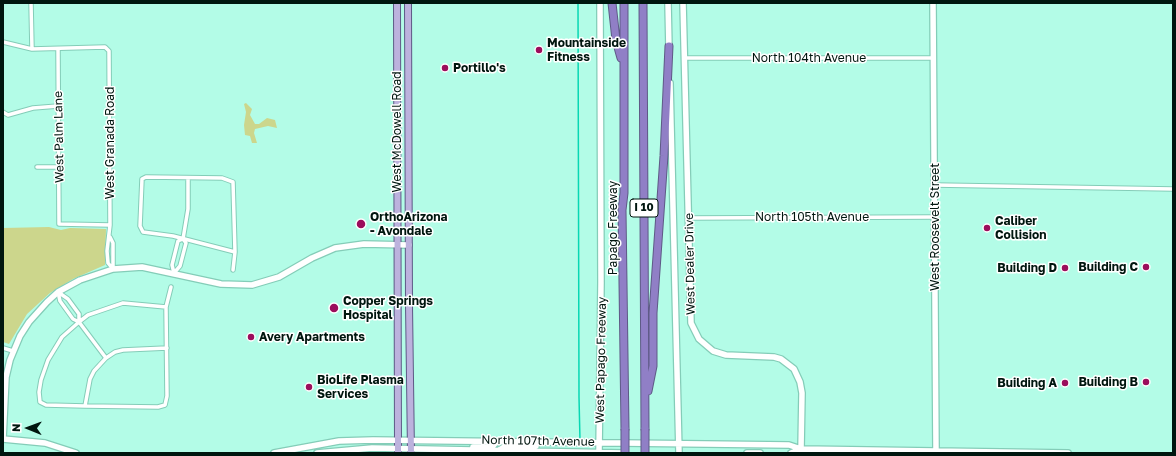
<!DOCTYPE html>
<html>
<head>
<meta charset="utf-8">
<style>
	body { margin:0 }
	#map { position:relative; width:1176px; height:456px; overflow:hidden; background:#b3fce7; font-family:"Golos Text",sans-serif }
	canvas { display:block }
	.frame { position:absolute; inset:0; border:4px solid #00160f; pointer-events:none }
	.north { position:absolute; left:8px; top:408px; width:40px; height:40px; -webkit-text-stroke:3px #fff; paint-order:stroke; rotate:271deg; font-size:11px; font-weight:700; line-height:16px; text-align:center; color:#00160f }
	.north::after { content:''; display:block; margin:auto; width:14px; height:18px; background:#00160f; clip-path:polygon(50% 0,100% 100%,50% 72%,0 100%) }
</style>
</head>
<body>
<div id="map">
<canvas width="1176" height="456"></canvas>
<div class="frame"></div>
<div class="north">N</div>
</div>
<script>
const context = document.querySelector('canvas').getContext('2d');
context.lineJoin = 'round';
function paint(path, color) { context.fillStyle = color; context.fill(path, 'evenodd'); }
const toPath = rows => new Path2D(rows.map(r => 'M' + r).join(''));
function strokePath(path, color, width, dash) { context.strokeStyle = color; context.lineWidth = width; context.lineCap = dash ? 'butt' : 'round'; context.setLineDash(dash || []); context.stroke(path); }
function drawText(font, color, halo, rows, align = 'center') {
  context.font = font + ' "Golos Text",sans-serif'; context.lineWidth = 3; context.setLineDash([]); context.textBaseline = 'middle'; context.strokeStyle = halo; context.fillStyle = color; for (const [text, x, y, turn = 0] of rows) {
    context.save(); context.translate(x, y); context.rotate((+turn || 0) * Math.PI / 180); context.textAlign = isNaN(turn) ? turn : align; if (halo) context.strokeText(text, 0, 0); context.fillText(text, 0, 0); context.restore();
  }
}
paint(toPath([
	[246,103,252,109,250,115,255,124,259,124,267,118,275,120,277,128,268,126,255,129,254,133,257,143,252,143,250,136,245,135,244,125,246,112,244,104],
	[49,227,61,230,70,228,106,229,105,265,73,279,50,293,27,314,9,344,3,342,3,228]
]), '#ccd68c');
strokePath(toPath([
	[578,3,579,397,580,441]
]), '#07d7b3', 1.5);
const street = toPath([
	[31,3,32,49],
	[3,42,32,49,105,47,109,51,110,225,107,251,108,263,113,269],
	[58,49,59,224,110,225],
	[685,58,932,58],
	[3,112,8,115,33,108,58,106],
	[37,167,59,167],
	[935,185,1173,189],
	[689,218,934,217],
	[110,237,113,243,113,269],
	[233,270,235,252,233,182,222,178,146,177,142,179,140,226,143,232,173,236,235,252],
	[174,273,180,266,186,243,183,239,188,209,188,178],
	[174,273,172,265,178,241,183,239],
	[58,292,60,301,73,319,79,322,106,358],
	[58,292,68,299,79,314,79,322],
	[166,307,123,303,88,315,79,322,62,337,48,360,41,380,39,392,40,402,46,405,85,406,158,407,165,405,167,396,166,307,171,287],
	[3,348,13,351],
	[85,406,90,379,94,371,106,358,115,352,123,350,167,348]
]);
const secondary = toPath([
	[668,3,669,49],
	[683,3,691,323,699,339,713,351,726,355,774,357,781,359,794,369,800,382,802,393,801,449],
	[933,3,936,451],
	[670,83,679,453],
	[3,439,6,377,10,360,20,336,29,322,47,302,58,292,80,280,113,269,142,267,221,284,252,285,279,277,312,258,335,248,364,244,409,245],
	[3,439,45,443,76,453],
	[473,447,493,446,497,441],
	[498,451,504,447,536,446],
	[274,453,339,441,373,440,789,445,801,449,1068,453],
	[317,453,372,448,623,453],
	[599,453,601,282,600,3],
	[747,453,760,453],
	[791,453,801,449]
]);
const primary = toPath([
	[397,3,398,453],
	[408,3,409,305,411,453]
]);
const highway = toPath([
	[612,3,616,40,621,58],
	[624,3,624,193,622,210,625,429],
	[643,3,645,429],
	[648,391,653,366,653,313,664,156,669,46]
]);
strokePath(street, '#84cdb8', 5.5);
strokePath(secondary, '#84cdb8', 8);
strokePath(primary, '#5e5a86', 8);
strokePath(highway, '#5e5a86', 9);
strokePath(street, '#fff', 3.5);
strokePath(secondary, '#fff', 5.5);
strokePath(primary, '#bcb2dd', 6);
strokePath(highway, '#907fc6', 7);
const highwayBridge = toPath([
	[625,453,625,429],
	[645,453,645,429]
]);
strokePath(highwayBridge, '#5e5a86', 9, []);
strokePath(highwayBridge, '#907fc6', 7);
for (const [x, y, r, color] of [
	[539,50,4,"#9b0d5c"],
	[445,68,4,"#9b0d5c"],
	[361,224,5,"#9b0d5c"],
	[987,228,4,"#9b0d5c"],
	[1146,267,4,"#9b0d5c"],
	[1065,268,4,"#9b0d5c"],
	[334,308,5,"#9b0d5c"],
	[251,337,4,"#9b0d5c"],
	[1146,382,4,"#9b0d5c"],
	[1065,383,4,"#9b0d5c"],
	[309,387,4,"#9b0d5c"]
]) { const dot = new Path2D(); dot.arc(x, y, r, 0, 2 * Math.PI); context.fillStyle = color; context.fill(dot); strokePath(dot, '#fff', 1.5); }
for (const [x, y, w] of [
	[644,208,28]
]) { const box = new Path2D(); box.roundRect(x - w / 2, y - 9, w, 18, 3); context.fillStyle = '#fff'; context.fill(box); strokePath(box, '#00160f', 1); }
drawText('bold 11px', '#00160f', null, [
	["I 10",644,208]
]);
drawText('bold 12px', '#00160f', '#fff', [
	["Mountainside",547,43],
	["Fitness",547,57],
	["Portillo's",453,68],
	["OrthoArizona",370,217],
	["- Avondale",370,231],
	["Caliber",995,221],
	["Collision",995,235],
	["Building C",1138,267,"right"],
	["Building D",1057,268,"right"],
	["Copper Springs",343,301],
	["Hospital",343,315],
	["Avery Apartments",259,337],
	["BioLife Plasma",317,380],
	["Services",317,394],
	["Building B",1138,382,"right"],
	["Building A",1057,383,"right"]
], 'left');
drawText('12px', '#00160f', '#fff', [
	["North 104th Avenue",809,58],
	["West McDowell Road",397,132,-90],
	["West Palm Lane",59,137,-91],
	["West Granada Road",110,143,-90],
	["North 105th Avenue",812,217],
	["West Roosevelt Street",935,227,-90],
	["Papago Freeway",613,228,-90],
	["West Dealer Drive",690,264,-91],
	["West Papago Freeway",601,360,-89],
	["North 107th Avenue",538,441,1]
]);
</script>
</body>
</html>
